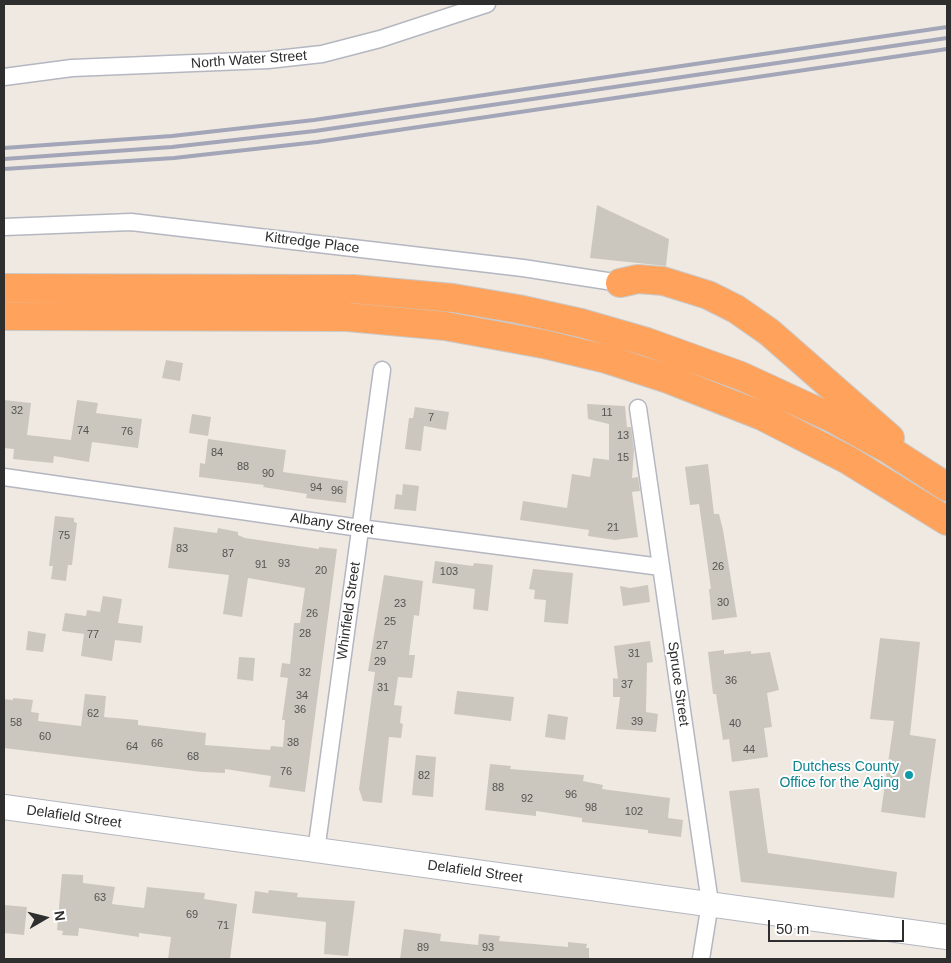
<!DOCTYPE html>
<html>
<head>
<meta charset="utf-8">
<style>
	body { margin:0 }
	#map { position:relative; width:951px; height:963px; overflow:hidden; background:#efe9e1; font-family:Helvetica,sans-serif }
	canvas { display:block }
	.frame { position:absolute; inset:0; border:5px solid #2e2e2e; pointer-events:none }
	.north { position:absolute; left:20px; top:893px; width:50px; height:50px; -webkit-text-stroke:4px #fff; paint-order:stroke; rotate:82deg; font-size:14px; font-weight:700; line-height:20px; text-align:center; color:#2e2e2e }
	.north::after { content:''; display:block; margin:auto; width:18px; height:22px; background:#2e2e2e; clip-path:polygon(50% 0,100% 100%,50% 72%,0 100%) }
	.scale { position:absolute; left:768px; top:920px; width:136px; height:22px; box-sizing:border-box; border:2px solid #2e2e2e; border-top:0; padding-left:6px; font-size:15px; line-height:18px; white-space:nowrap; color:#2e2e2e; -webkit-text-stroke:4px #fff; paint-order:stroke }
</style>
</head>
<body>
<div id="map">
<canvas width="951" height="963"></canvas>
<div class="frame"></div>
<div class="north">N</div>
<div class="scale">50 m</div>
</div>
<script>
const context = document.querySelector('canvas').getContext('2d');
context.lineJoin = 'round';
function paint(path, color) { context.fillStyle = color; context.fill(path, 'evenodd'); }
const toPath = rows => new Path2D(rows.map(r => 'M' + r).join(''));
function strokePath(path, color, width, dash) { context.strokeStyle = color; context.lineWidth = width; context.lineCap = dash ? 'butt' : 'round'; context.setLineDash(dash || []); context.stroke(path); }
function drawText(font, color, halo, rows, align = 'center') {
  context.font = font + ' Helvetica,sans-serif'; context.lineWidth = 4; context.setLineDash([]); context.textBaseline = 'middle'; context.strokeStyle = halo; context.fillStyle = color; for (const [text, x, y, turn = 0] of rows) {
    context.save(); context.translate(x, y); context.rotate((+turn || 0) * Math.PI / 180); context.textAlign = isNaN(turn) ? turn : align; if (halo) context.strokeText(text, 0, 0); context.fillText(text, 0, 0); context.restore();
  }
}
paint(toPath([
	[597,205,669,239,666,266,590,258],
	[166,360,183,363,180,381,162,378],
	[4,400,31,403,27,435,71,440,77,400,98,403,96,413,142,419,138,448,92,442,89,462,54,456,53,463,13,459,14,449,4,448],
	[587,404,625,406,627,427,631,427,634,450,632,478,638,477,640,491,632,492,638,537,615,540,588,536,589,530,520,520,523,501,567,508,572,474,590,477,593,458,609,460,609,424,588,419],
	[415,407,449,412,446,430,424,426,421,451,405,449,409,418,413,418],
	[192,414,211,417,208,436,189,433],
	[208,439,286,450,283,472,348,481,346,503,306,498,307,494,263,487,264,485,199,477,200,463,205,464],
	[708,464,714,514,719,514,723,530,737,617,712,620,709,589,711,589,699,504,690,505,685,467],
	[403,484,419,486,416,511,394,509,396,494,402,495],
	[55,516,74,518,74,522,77,523,72,565,68,565,66,581,51,579,53,566,49,566],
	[174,527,217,533,218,528,238,532,238,535,245,538,319,549,319,547,337,549,305,792,269,787,271,776,225,769,225,773,202,772,4,748,4,699,13,700,13,698,33,700,31,712,39,713,38,721,81,726,85,694,106,696,104,717,138,720,138,725,206,733,205,745,270,750,271,746,283,747,285,720,282,720,288,678,280,677,282,663,290,664,294,623,300,623,305,588,248,578,242,617,223,614,229,575,168,568],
	[435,561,473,566,474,563,493,565,488,611,473,609,475,589,432,583],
	[533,569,573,573,568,624,544,622,546,600,534,599,535,590,529,589],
	[384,575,423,581,419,616,414,615,409,655,415,655,412,678,398,677,394,705,402,706,400,723,403,724,401,738,389,737,382,803,363,801,359,789,375,672,368,671],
	[648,585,650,602,623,606,620,586,630,588],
	[103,596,122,599,118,623,143,626,141,643,115,640,112,661,81,656,84,634,62,631,65,613,86,616,87,610,100,612],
	[28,631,46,634,43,652,26,650],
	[880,638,920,642,910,735,936,739,925,818,881,812,894,721,870,719],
	[650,641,653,662,647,663,646,712,658,714,656,732,616,729,620,697,613,697,613,678,618,679,614,646],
	[724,650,724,654,751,651,751,654,770,652,779,690,767,693,772,727,764,728,768,757,732,762,729,739,723,740,716,694,713,694,708,652],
	[239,657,255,658,253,681,237,679],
	[457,691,514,697,511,721,454,714],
	[548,714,568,717,565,740,545,737],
	[416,755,436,757,433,797,412,795],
	[490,764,511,766,510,769,584,775,583,781,603,785,602,789,670,798,668,818,683,820,681,837,648,833,648,830,582,822,582,818,536,811,536,816,485,810],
	[759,788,768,853,897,872,894,898,741,882,729,791],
	[62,874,83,875,83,883,115,887,112,904,144,908,147,887,205,893,204,899,237,904,230,959,168,959,171,937,139,933,139,937,79,928,78,936,62,935,63,931,57,930],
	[269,890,298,893,297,897,355,901,348,956,324,954,326,922,252,913,255,891,268,893],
	[4,905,27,907,24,935,4,933],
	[404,929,441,934,440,941,478,945,479,934,500,936,499,941,568,947,568,942,587,944,586,948,589,948,589,959,400,959]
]), '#cbc7bf');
const street = toPath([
	[4,77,72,68,268,60,322,54,380,39,487,4],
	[4,227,131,222,523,268,620,283],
	[638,408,710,903,701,959],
	[4,477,360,528,661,567],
	[316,851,382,370]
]);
const secondary = toPath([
	[4,807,947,937]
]);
const highway = toPath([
	[620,283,638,279,663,281,708,295,736,309,769,332,890,438],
	[4,288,353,289,453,298,518,309,581,323,647,342,741,376,832,418,888,449,947,487],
	[4,316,347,317,445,326,543,344,606,359,668,379,762,416,848,460,947,521]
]);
strokePath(street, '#b4b7c1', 19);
strokePath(secondary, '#b4b7c1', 26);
strokePath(highway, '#c9c9c9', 30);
strokePath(street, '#fff', 16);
strokePath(secondary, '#fff', 24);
strokePath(highway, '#ffa35c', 28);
strokePath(toPath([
	[4,148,172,136,314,120,947,27],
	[4,159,172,147,315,131,947,38],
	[4,169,174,158,317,142,947,49]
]), '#a3a6b8', 4);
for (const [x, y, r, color] of [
	[909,775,5,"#0f9aa8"]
]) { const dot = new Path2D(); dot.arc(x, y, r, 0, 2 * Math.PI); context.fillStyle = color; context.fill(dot); strokePath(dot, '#fff', 2); }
drawText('11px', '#555452', null, [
	["32",17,411],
	["11",607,413],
	["7",431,418],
	["74",83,431],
	["76",127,432],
	["13",623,436],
	["84",217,453],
	["15",623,458],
	["88",243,467],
	["90",268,474],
	["94",316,488],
	["96",337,491],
	["21",613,528],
	["75",64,536],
	["83",182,549],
	["87",228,554],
	["93",284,564],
	["91",261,565],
	["26",718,567],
	["20",321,571],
	["103",449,572],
	["30",723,603],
	["23",400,604],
	["26",312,614],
	["25",390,622],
	["28",305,634],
	["77",93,635],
	["27",382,646],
	["31",634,654],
	["29",380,662],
	["32",305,673],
	["36",731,681],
	["37",627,685],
	["31",383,688],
	["34",302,696],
	["36",300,710],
	["62",93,714],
	["39",637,722],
	["58",16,723],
	["40",735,724],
	["60",45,737],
	["38",293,743],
	["66",157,744],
	["64",132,747],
	["44",749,750],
	["68",193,757],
	["76",286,772],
	["82",424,776],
	["88",498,788],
	["96",571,795],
	["92",527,799],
	["98",591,808],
	["102",634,812],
	["63",100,898],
	["69",192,915],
	["71",223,926],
	["89",423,948],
	["93",488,948]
]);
drawText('14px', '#2e2e2e', '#fff', [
	["North Water Street",249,60,-4],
	["Kittredge Place",312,243,7],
	["Albany Street",332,524,8],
	["Whinfield Street",349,611,-82],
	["Spruce Street",678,684,82],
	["Delafield Street",74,817,8],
	["Delafield Street",475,872,8]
]);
drawText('14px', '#0d838f', '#fff', [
	["Dutchess County",899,767],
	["Office for the Aging",899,783]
], 'right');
</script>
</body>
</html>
